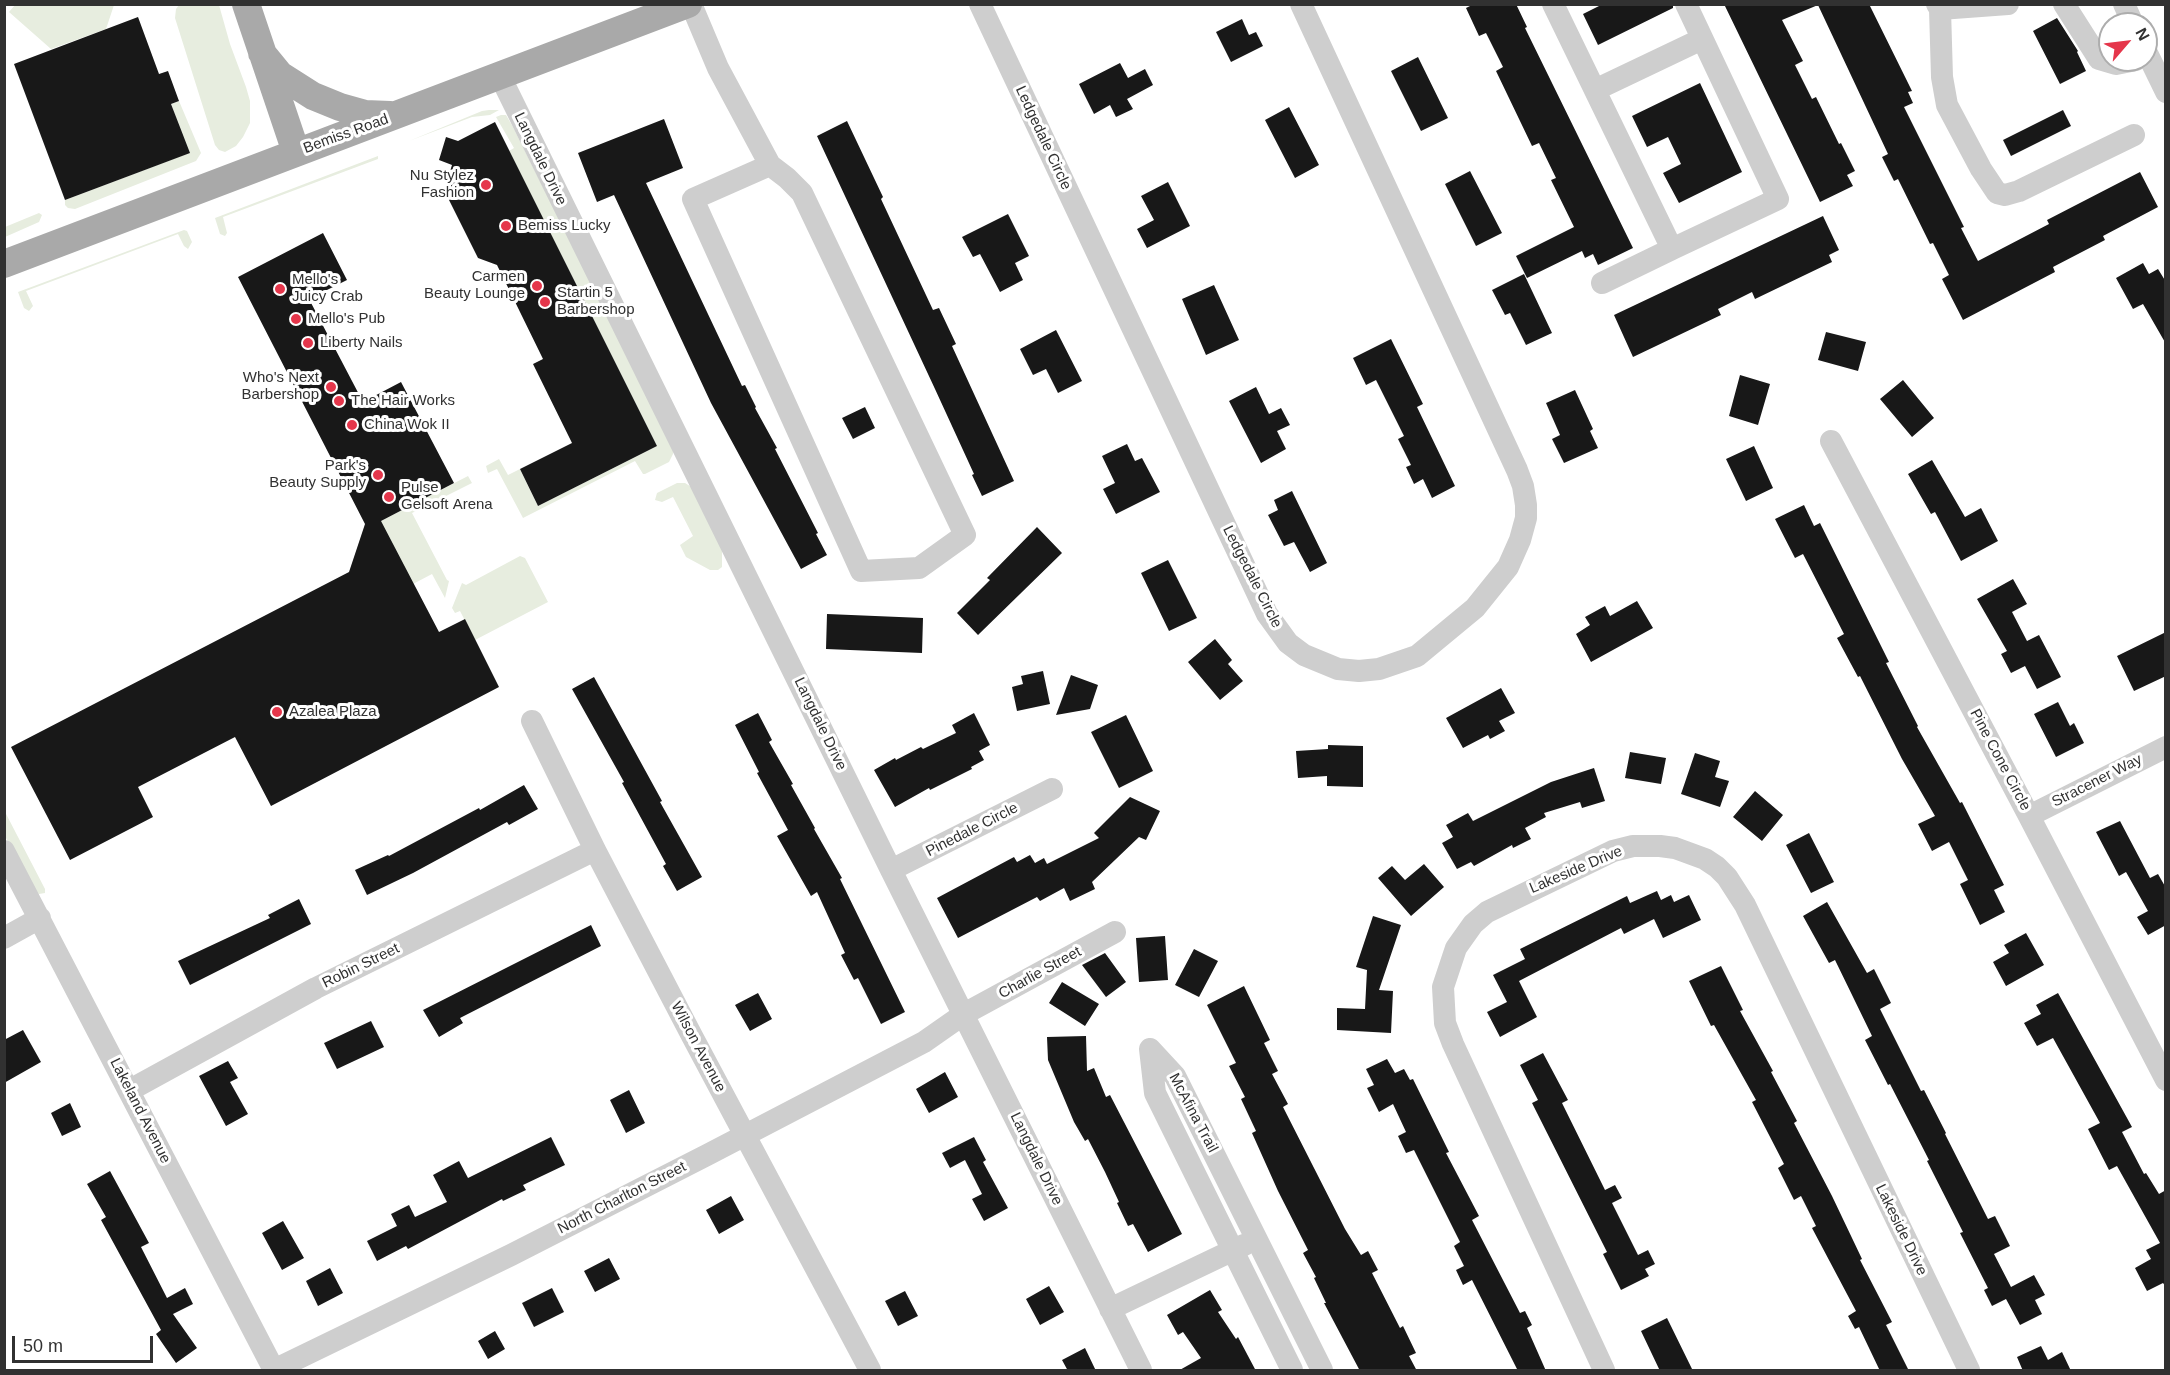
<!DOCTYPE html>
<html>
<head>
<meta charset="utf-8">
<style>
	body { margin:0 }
	#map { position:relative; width:2170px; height:1375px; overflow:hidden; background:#fff; font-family:Helvetica,sans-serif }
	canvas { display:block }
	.frame { position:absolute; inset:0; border:6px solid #313131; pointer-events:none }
	.north { position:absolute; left:2098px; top:12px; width:60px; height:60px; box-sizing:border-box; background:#fff; border:2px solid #adadad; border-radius:50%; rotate:62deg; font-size:16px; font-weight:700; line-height:24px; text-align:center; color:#313131 }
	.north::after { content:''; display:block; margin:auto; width:21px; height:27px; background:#e5364b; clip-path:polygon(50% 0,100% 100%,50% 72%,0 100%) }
	.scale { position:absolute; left:12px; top:1336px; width:141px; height:27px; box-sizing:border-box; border:3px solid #313131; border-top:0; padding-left:8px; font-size:18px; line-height:21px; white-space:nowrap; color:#313131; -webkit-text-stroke:4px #fff; paint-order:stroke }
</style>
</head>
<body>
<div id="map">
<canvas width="2170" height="1375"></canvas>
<div class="frame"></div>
<div class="north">N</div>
<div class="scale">50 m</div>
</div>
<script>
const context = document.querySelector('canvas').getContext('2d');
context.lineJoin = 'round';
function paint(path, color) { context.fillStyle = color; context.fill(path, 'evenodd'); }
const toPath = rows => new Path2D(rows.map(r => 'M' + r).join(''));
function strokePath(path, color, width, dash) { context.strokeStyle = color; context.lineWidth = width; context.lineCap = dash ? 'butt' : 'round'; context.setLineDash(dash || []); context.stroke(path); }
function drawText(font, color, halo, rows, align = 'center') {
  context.font = font + ' Helvetica,sans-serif'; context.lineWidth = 6; context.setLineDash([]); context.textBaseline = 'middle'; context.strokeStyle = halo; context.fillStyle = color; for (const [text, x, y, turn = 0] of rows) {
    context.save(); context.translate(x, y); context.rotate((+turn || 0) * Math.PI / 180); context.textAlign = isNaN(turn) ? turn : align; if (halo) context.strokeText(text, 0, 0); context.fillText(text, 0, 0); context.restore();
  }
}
paint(toPath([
	[15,5,15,4,114,5,106,29,51,49,9,12],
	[179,5,219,5,230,44,246,87,250,101,250,123,243,137,236,146,225,152,219,150,215,145,175,18,176,9],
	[179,101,201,153,196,161,75,209,68,208,65,205,65,200,189,153,171,104],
	[489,110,499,110,490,115,472,117,409,141,482,111],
	[501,115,506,115,513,127,673,447,673,454,669,462,645,474,643,474,635,461,523,518,497,469,488,473,486,466,499,459,508,475,520,469,538,506,657,446,509,151,514,148,496,117],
	[378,156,378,159,223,217,227,233,225,236,220,234,215,218],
	[39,213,42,215,39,222,5,237,5,227],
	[184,230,187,231,192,242,188,249,184,246,178,234,26,291,33,306,29,311,24,308,18,292],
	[468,476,472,483,412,513,447,580,449,581,445,598,432,574,413,584,377,523],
	[677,483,685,483,693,488,722,546,722,567,718,570,710,570,686,557,680,545,693,536,673,497,662,502,655,500,657,493],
	[520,556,525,558,548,602,475,640,460,611,455,613,452,608,462,583,466,585],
	[4,810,45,889,45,893,39,894,33,891,5,836]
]), '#e7eddf');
paint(toPath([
	[1474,4,1516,4,1527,27,1525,28,1633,248,1598,265,1593,254,1585,258,1582,251,1527,278,1516,256,1574,227,1551,180,1556,178,1539,143,1532,146,1496,71,1503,67,1486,33,1479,36,1466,8],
	[1603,4,1673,4,1673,8,1598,45,1583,14],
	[1724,4,1869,4,1912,91,1908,92,1913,103,1904,107,1964,227,1961,228,1978,261,2049,224,2047,220,2140,172,2158,207,2103,236,2105,240,2053,267,2055,272,1963,320,1942,279,1949,275,1933,243,1930,244,1898,179,1894,181,1882,157,1888,154,1818,5,1782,20,1803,61,1795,65,1812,99,1816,97,1839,144,1841,143,1855,171,1847,175,1853,186,1820,202],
	[138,17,159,74,168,71,179,101,171,104,190,153,65,200,14,64],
	[2057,18,2078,51,2077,52,2086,71,2060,84,2033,31],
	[1242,19,1249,35,1256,32,1263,46,1231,62,1216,32],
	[1418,57,1448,118,1421,131,1391,71],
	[1120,63,1128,78,1145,69,1153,85,1127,99,1133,109,1116,117,1110,105,1094,114,1079,84],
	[1700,83,1742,172,1679,203,1663,173,1681,164,1668,137,1647,147,1632,116],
	[1289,107,1319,165,1295,178,1265,120],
	[2063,110,2071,126,2011,156,2003,140],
	[664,119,683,168,646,183,742,386,745,385,756,407,755,408,777,448,775,449,818,533,816,534,827,555,801,569,711,403,614,195,597,202,578,153],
	[847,121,883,197,881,199,933,310,939,308,956,344,952,346,1014,481,982,496,972,475,974,474,935,389,817,136],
	[495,122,657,446,538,506,520,469,572,443,533,364,543,359,497,265,478,258,444,190,452,165,439,160,446,137,458,141],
	[1470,171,1502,233,1476,246,1445,184],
	[1168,182,1190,226,1147,248,1137,229,1154,220,1141,196],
	[1008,214,1029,256,1015,263,1023,280,1000,292,980,254,973,257,962,237],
	[1823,216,1839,250,1829,255,1832,262,1755,299,1752,292,1718,309,1721,315,1633,357,1614,315],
	[323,233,347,280,309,299,363,402,401,382,454,483,381,521,439,632,465,619,499,687,271,806,235,737,138,787,153,817,70,860,11,747,349,572,365,524,238,277],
	[2143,263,2149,274,2158,269,2166,282,2166,344,2143,304,2133,309,2116,278],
	[1524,274,1552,333,1526,345,1510,313,1505,315,1492,290],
	[1214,285,1239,340,1206,355,1182,299],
	[1056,330,1082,381,1058,393,1046,369,1033,375,1020,349],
	[1826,332,1866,342,1858,371,1818,360],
	[1391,339,1423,404,1417,407,1455,486,1432,498,1423,479,1414,484,1406,467,1411,465,1398,439,1404,436,1376,380,1366,385,1353,358],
	[1740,375,1770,384,1758,425,1729,416],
	[1903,380,1934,418,1912,437,1880,399],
	[1256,387,1269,414,1281,408,1290,425,1277,431,1286,449,1261,463,1229,401],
	[1575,390,1593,429,1590,431,1598,448,1564,463,1552,439,1560,435,1546,403],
	[865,407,875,428,853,439,842,418],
	[1127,444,1135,461,1142,458,1160,492,1116,514,1103,489,1115,483,1102,456],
	[1754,446,1773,488,1746,501,1726,459],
	[1932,460,1965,517,1981,508,1998,541,1961,561,1935,512,1931,514,1908,474],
	[1292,491,1327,563,1310,572,1294,542,1284,546,1268,515,1278,510,1274,500],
	[1804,505,1814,526,1820,523,1889,662,1886,663,1918,726,1917,727,1960,803,1962,802,2004,885,1994,890,2005,912,1980,925,1960,884,1968,880,1949,842,1932,851,1918,824,1935,816,1902,759,1860,676,1858,677,1837,638,1844,634,1803,554,1795,558,1775,519],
	[1037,527,1062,553,978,635,957,613,990,580,987,578],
	[1168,560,1197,618,1169,631,1141,573],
	[2013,579,2027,604,2012,612,2027,641,2039,635,2061,677,2037,689,2025,666,2011,673,2001,654,2007,651,1977,599],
	[1637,601,1653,628,1591,662,1576,634,1590,625,1585,617,1605,606,1610,616],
	[827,614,923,618,922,653,826,649],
	[2166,632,2166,676,2134,691,2117,656],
	[1215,639,1232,660,1228,664,1243,681,1220,700,1188,662],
	[1043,671,1050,704,1017,711,1012,687,1023,684,1021,676],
	[1071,675,1098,685,1090,709,1056,715],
	[594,677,662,801,660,802,702,877,677,891,663,866,666,864,622,783,624,782,572,689],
	[1501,688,1515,713,1499,721,1505,731,1490,739,1488,735,1463,748,1446,718],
	[2058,702,2070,726,2074,723,2084,743,2056,757,2034,714],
	[758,713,772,740,769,742,793,784,791,785,815,828,814,829,842,878,840,879,905,1012,881,1024,858,978,854,980,841,955,845,953,817,892,811,896,777,836,788,830,757,773,759,772,735,725],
	[974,713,990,745,979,751,984,760,971,767,972,769,930,790,929,788,895,807,874,770,895,758,896,760,921,747,923,749,956,733,952,725],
	[1126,715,1153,771,1119,788,1091,732],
	[1328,745,1363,746,1363,787,1327,786,1327,776,1298,778,1296,751,1328,749],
	[1630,752,1666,758,1661,784,1625,778],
	[1695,753,1720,761,1715,777,1729,781,1720,807,1681,794],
	[1594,768,1605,801,1582,808,1580,802,1544,813,1546,817,1525,828,1531,839,1513,848,1512,845,1474,866,1471,862,1457,869,1442,843,1453,837,1446,825,1468,813,1473,821,1551,782],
	[524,785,538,809,509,825,507,822,413,873,367,895,355,870,388,855,389,856,479,808,480,810],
	[1755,791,1783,815,1762,841,1733,817],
	[1130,797,1160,811,1146,840,1139,837,1092,882,1095,889,1070,901,1064,888,1040,901,1037,897,958,938,937,898,1014,857,1017,862,1030,855,1035,863,1044,858,1047,864,1099,838,1094,833],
	[2120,821,2150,878,2158,874,2166,888,2166,925,2148,935,2137,917,2148,911,2126,872,2119,876,2096,832],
	[1809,833,1834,882,1811,893,1786,845],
	[1424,864,1444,887,1411,916,1378,878,1392,866,1405,880],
	[1657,891,1661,900,1671,895,1674,902,1689,895,1701,920,1663,938,1654,919,1624,934,1621,928,1519,981,1537,1017,1500,1037,1487,1012,1507,1002,1493,975,1525,959,1520,949,1627,896,1630,903],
	[299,899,311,924,190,985,178,961,270,918,268,915],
	[1827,902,1867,973,1874,969,1891,1003,1880,1009,1921,1091,1924,1090,1946,1133,1945,1134,1988,1219,1995,1216,2010,1246,1994,1254,2011,1287,2034,1275,2045,1295,2035,1300,2042,1314,2020,1325,2006,1299,1992,1306,1984,1290,1988,1288,1960,1233,1963,1232,1927,1161,1929,1160,1890,1084,1888,1085,1865,1040,1872,1036,1835,960,1829,963,1803,916],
	[1373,916,1401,925,1379,990,1393,991,1391,1033,1337,1030,1337,1008,1365,1009,1367,970,1356,967],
	[591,925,601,946,460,1018,463,1023,439,1037,423,1010],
	[2026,933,2044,965,2006,986,1993,962,2009,953,2004,945],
	[1165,936,1168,980,1139,982,1136,938],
	[1194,949,1218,961,1199,997,1175,985],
	[1105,953,1126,982,1106,997,1082,965],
	[1721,966,1743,1010,1740,1011,1773,1071,1771,1072,1797,1121,1794,1123,1832,1196,1862,1259,1860,1260,1892,1322,1886,1325,1909,1371,1880,1371,1859,1327,1855,1329,1848,1316,1856,1311,1812,1228,1816,1226,1801,1196,1794,1200,1778,1168,1784,1164,1752,1102,1756,1100,1714,1025,1711,1026,1689,981],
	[1062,982,1099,1004,1085,1026,1049,1003],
	[1244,986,1270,1040,1264,1043,1278,1071,1272,1074,1288,1104,1283,1107,1345,1229,1361,1255,1368,1251,1378,1270,1372,1273,1400,1328,1403,1326,1416,1353,1409,1356,1417,1371,1360,1371,1324,1303,1326,1303,1314,1278,1316,1277,1303,1253,1308,1250,1278,1191,1252,1133,1256,1131,1241,1099,1245,1097,1229,1066,1236,1063,1207,1005],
	[758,993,772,1019,750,1031,735,1005],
	[2058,993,2132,1127,2122,1132,2144,1174,2146,1173,2159,1194,2166,1190,2166,1287,2163,1283,2147,1291,2135,1268,2151,1259,2146,1250,2160,1243,2117,1166,2109,1170,2088,1129,2100,1123,2053,1038,2037,1046,2024,1023,2041,1014,2036,1005],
	[371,1021,384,1047,337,1069,324,1043],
	[23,1030,41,1062,4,1083,4,1040],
	[1086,1036,1087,1071,1094,1068,1106,1097,1110,1095,1182,1234,1148,1252,1133,1224,1128,1226,1117,1203,1119,1202,1105,1172,1088,1139,1085,1141,1074,1122,1048,1060,1047,1037],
	[1543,1053,1568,1100,1562,1103,1605,1190,1615,1185,1622,1198,1612,1203,1638,1255,1648,1250,1655,1264,1645,1269,1649,1276,1621,1290,1603,1254,1607,1252,1532,1103,1538,1100,1520,1065],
	[1387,1059,1395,1073,1404,1069,1410,1080,1413,1079,1449,1152,1446,1153,1479,1216,1472,1220,1520,1313,1525,1311,1532,1325,1527,1328,1546,1371,1518,1371,1472,1280,1463,1285,1456,1270,1464,1266,1454,1246,1460,1242,1414,1150,1406,1153,1398,1136,1406,1132,1393,1104,1379,1112,1367,1088,1374,1085,1366,1069],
	[228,1061,238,1078,230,1082,248,1114,226,1126,199,1076],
	[945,1072,958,1097,929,1113,916,1089],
	[629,1090,645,1123,626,1133,610,1100],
	[70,1103,81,1127,62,1136,51,1113],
	[551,1137,565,1165,523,1185,526,1190,503,1201,502,1199,408,1249,406,1246,377,1261,367,1241,397,1226,391,1214,409,1205,415,1217,447,1202,433,1175,459,1161,468,1178],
	[974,1137,986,1160,983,1162,1008,1208,984,1221,972,1199,982,1194,965,1160,950,1168,942,1153],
	[110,1171,149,1243,141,1247,167,1298,185,1288,193,1304,173,1314,197,1348,176,1363,156,1334,161,1330,101,1220,106,1217,87,1184],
	[731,1196,744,1220,719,1234,706,1210],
	[283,1221,304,1258,282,1270,262,1233],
	[609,1258,620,1279,595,1292,584,1271],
	[330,1268,343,1293,318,1306,306,1281],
	[1049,1286,1064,1312,1040,1325,1026,1299],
	[552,1288,564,1312,534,1327,522,1303],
	[1210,1290,1222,1310,1218,1312,1236,1339,1238,1337,1256,1371,1178,1371,1201,1358,1183,1332,1178,1335,1167,1315],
	[905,1291,918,1316,898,1326,885,1301],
	[1667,1318,1693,1371,1660,1371,1641,1331],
	[495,1331,505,1349,488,1359,478,1341],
	[2041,1346,2048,1360,2062,1352,2071,1371,2023,1371,2017,1357],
	[1085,1348,1096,1371,1068,1371,1062,1360]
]), '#181818');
strokePath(toPath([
	[691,4,718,68,770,165,787,178,802,193,965,535,919,568,861,571,693,199,770,165],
	[980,4,1267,614,1288,643,1304,655,1338,669,1359,671,1379,669,1417,656,1475,608,1508,567,1520,540,1526,518,1526,505,1523,486,1517,470,1301,4],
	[1553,4,1672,249,1778,199,1686,4],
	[1937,4,1940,9,1942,77,1947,105,1981,169,1997,193,2005,195,2019,191,2134,135],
	[2064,4,2099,59,2116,64,2136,60],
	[2124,4,2133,24],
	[1940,9,2008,4],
	[2146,51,2166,92],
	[500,76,891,870,1141,1370],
	[1595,90,1702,39],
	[1602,283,1672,249],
	[1831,441,2029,816,2166,1080],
	[532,721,595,850,692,1036,870,1370],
	[2029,816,2166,747],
	[4,851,274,1370],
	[891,870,1052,789],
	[4,938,40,918],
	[1150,1049,1175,1076,1322,1370],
	[1150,1049,1155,1093,1292,1370],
	[130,1090,316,988,595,850],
	[1110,1309,1244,1245],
	[274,1370,511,1255,707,1155,924,1042,964,1014,1115,932],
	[1604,1370,1453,1044,1445,1023,1443,987,1456,948,1473,924,1487,912,1613,851,1633,846,1660,846,1675,848,1705,859,1717,867,1727,877,1745,905,1969,1370]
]), '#cecece', 22);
strokePath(toPath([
	[246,4,296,152],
	[262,53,280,75,313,96,340,107,365,114,390,115],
	[4,264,688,4]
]), '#a9a9a9', 28);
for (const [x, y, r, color] of [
	[486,185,6,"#e5364b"],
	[506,226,6,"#e5364b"],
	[537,286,6,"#e5364b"],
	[280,289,6,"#e5364b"],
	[545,302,6,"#e5364b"],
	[296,319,6,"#e5364b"],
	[308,343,6,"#e5364b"],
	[331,387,6,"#e5364b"],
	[339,401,6,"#e5364b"],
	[352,425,6,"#e5364b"],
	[378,475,6,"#e5364b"],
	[389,497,6,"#e5364b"],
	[277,712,6,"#e5364b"]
]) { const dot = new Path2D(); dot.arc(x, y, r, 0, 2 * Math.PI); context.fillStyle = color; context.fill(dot); strokePath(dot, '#fff', 2); }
drawText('15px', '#313131', '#fff', [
	["Bemiss Road",346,134,-20],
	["Ledgedale Circle",1043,138,65],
	["Langdale Drive",540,159,64],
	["Ledgedale Circle",1252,577,63],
	["Langdale Drive",820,724,64],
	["Pine Cone Circle",2000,760,62],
	["Stracener Way",2097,781,-27],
	["Pinedale Circle",972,830,-27],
	["Lakeside Drive",1576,870,-23],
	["Robin Street",361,966,-26],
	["Charlie Street",1040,973,-29],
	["Wilson Avenue",698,1047,62],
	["Lakeland Avenue",140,1111,63],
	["McAfina Trail",1193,1113,62],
	["Langdale Drive",1036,1159,64],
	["North Charlton Street",622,1198,-27],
	["Lakeside Drive",1901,1230,64]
]);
drawText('15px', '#313131', '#fff', [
	["Nu Stylez",474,176,"right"],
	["Fashion",474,193,"right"],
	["Bemiss Lucky",518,226],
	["Carmen",525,277,"right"],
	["Beauty Lounge",525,294,"right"],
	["Mello's",292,280],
	["Juicy Crab",292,297],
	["Startin 5",557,293],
	["Barbershop",557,310],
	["Mello's Pub",308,319],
	["Liberty Nails",320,343],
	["Who's Next",319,378,"right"],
	["Barbershop",319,395,"right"],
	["The Hair Works",351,401],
	["China Wok II",364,425],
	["Park's",366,466,"right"],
	["Beauty Supply",366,483,"right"],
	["Pulse",401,488],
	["Gelsoft Arena",401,505],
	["Azalea Plaza",289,712]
], 'left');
</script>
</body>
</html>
